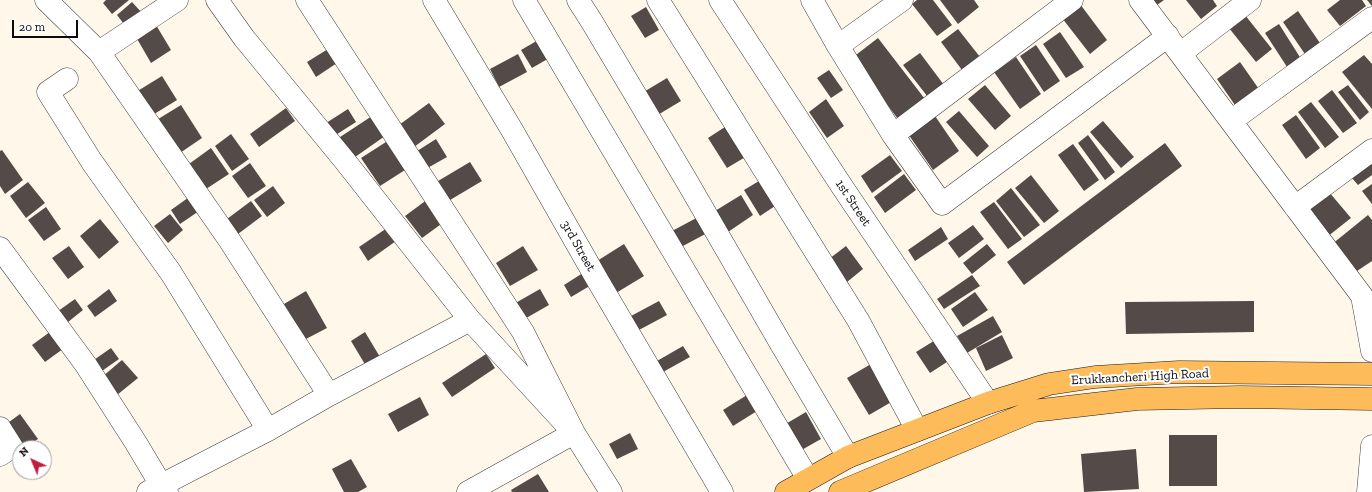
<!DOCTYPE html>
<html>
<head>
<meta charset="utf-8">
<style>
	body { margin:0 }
	#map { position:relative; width:1372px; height:492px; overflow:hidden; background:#fff7e9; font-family:"Zilla Slab",serif }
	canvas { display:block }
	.north { position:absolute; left:12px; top:440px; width:40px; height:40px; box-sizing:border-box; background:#fff; border:1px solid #9d9d9d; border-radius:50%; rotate:316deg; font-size:11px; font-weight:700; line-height:16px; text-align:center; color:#0b0b0b }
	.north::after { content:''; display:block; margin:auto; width:14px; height:18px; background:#bf1e40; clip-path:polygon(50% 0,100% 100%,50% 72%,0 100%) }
	.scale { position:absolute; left:12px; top:20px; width:66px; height:18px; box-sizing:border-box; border:2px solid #0b0b0b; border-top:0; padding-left:5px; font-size:12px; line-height:14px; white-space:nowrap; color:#0b0b0b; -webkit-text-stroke:3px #fff; paint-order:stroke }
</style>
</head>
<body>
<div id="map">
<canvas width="1372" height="492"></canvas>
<div class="north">N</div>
<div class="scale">20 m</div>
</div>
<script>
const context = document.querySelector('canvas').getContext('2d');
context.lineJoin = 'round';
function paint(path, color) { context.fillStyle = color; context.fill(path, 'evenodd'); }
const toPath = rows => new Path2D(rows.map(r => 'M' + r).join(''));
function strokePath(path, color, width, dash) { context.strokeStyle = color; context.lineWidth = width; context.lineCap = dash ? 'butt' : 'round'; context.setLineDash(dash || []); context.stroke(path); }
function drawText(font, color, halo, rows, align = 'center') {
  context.font = font + ' "Zilla Slab",serif'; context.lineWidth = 4; context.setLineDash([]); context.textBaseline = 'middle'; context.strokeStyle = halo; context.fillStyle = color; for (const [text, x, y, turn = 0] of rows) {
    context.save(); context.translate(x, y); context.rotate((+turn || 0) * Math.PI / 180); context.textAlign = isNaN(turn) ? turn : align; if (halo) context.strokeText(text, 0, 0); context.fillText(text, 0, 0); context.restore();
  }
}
paint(toPath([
	[106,0,129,0,112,14,103,3],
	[917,0,933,0,952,25,937,36,912,4],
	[940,0,974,0,979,7,958,24],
	[1153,0,1164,0,1157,5],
	[1186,0,1213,0,1217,6,1201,19],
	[1340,0,1362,0,1366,6,1340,26,1327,10],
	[1367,0,1372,0,1372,6],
	[132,2,143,14,127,28,117,15],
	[1080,4,1107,40,1090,54,1062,18],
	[646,7,659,30,645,38,631,16],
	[1298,11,1324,49,1309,60,1283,22],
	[1245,15,1272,49,1256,62,1229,28],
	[1279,24,1303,62,1289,70,1265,33],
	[156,25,171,50,151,63,136,37],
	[958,29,980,57,962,70,941,42],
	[1060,32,1084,67,1066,78,1043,44],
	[878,38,928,103,901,123,852,58],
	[540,39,551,57,532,68,521,50],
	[1036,45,1060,81,1044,92,1020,56],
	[328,49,337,63,316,77,307,62],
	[920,53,947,89,931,101,903,65],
	[518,54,527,72,499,87,490,69],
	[1364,55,1372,64,1372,109,1342,72],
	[1016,57,1041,94,1020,109,994,72],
	[1240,62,1261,92,1237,108,1217,79],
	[829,70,843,90,831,98,817,78],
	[162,76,177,100,151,116,136,92],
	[667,78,681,101,656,116,642,93],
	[985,85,1011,116,995,130,968,99],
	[1348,85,1369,112,1360,120,1338,92],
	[1332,90,1357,123,1343,133,1318,101],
	[826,99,844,126,827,138,809,112],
	[1311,102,1339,137,1325,148,1298,112],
	[429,103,445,124,414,147,399,125],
	[181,105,202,138,177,155,155,121],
	[286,108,295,121,259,147,250,134],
	[348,109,356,122,331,138,323,125],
	[959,111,989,146,977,157,946,122],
	[933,113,959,151,933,170,906,131],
	[1296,115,1320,148,1306,159,1282,125],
	[372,116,385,136,348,162,334,141],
	[1103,121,1134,157,1121,168,1090,132],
	[728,125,747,156,727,168,708,138],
	[231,134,249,159,232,171,215,146],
	[1088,135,1115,172,1105,180,1078,143],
	[436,139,447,157,424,170,414,153],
	[386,142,405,170,380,186,361,158],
	[1165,143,1182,166,1024,285,1007,262],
	[1073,144,1099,180,1084,191,1058,155],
	[211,148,229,174,206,189,189,164],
	[2,150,23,180,5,194,0,186,0,151],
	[890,155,902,171,872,193,861,176],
	[1369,161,1372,165,1372,175,1358,185,1351,177],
	[470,162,482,181,445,203,433,184],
	[250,163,266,186,248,198,232,176],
	[904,174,916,190,885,213,874,197],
	[1031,175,1059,211,1044,223,1015,188],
	[759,181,775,206,760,216,744,190],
	[28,182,45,203,26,218,10,196],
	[1372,184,1372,204,1362,191],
	[273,186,285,203,267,217,254,200],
	[1011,188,1040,225,1024,237,996,201],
	[1329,192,1351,218,1327,237,1305,211],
	[192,195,202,209,180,224,171,210],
	[741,195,753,215,728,232,715,211],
	[428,199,444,222,422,238,405,216],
	[251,201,262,216,238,234,227,219],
	[994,202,1022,239,1008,249,980,212],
	[46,207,61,229,44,241,28,220],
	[170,214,183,230,168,243,154,226],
	[702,215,711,231,681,247,672,231],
	[1368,215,1372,220,1372,261,1354,273,1331,245],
	[100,219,119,242,99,259,80,236],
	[973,225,984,239,959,258,948,243],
	[941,227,948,239,915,261,908,250],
	[387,228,396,241,368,261,359,247],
	[624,244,644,276,616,293,597,261],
	[987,244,996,255,972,274,963,263],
	[69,246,84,267,68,279,52,258],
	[523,246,538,270,510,286,496,263],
	[846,246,863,269,847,282,829,259],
	[586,271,593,284,571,297,564,285],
	[972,275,980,286,944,309,937,299],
	[109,289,117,301,95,317,87,306],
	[540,289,549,305,521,321,512,305],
	[306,291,327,328,304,340,284,304],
	[975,292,988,310,963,327,951,309],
	[75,299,83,310,63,326,54,314],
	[659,301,667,315,639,330,631,316],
	[1254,301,1254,332,1126,334,1125,302],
	[993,316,1002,332,967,353,957,336],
	[54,329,67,346,45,362,32,345],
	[365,332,380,357,366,366,351,341],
	[1002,335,1013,358,986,371,976,348],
	[937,339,950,360,930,373,916,352],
	[683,346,690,357,663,372,657,361],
	[111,348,119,359,99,373,91,362],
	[486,354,495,368,452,397,442,383],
	[122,360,138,378,117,395,102,377],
	[871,364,893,401,869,415,847,378],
	[747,395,757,411,733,426,723,410],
	[420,397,429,415,398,432,388,414],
	[806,412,821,439,798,452,784,425],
	[20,414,38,439,24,448,21,448,5,425],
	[630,433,638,449,617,459,609,444],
	[1169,435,1217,435,1217,486,1169,486],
	[1136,449,1139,489,1084,492,1081,454],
	[351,459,367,487,358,492,344,492,332,469],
	[538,474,549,492,512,492,511,490]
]), '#544a47');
const minor = toPath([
	[46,0,99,52,230,241,329,395],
	[217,0,244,38,345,161,470,320,574,433,611,492],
	[307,0,523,332,574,433,468,492],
	[434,0,512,130,598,281,722,492],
	[524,0,808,479],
	[578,0,592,22,685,178,781,344,848,457],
	[658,0,858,320,917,430],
	[720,0,843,188,988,403],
	[812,0,838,46,893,135,942,204,1168,36],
	[1140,0,1362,296,1372,351],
	[838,46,902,0],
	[99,52,177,0],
	[1181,53,1250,0],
	[67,79,48,92,92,162,171,273,268,430],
	[1231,121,1372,18],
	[893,135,1072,0],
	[1295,207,1372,150],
	[0,248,86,365,136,443,161,485,165,488,167,492],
	[0,428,12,447,0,455],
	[148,492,268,430,329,395,470,320],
	[1368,492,1372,446]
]);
const primary = toPath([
	[786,492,848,457,988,403,1049,384,1095,377,1179,372,1372,374],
	[840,492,1033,411,1137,399,1240,397,1372,399]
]);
strokePath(minor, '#3e3e3e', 23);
strokePath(primary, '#1c1c1c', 23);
strokePath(minor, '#fff', 22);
strokePath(primary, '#febb59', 22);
drawText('13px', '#0b0b0b', '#fff', [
	["1st Street",853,203,56],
	["3rd Street",578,246,60],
	["Erukkancheri High Road",1140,377,-3]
]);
</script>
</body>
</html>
